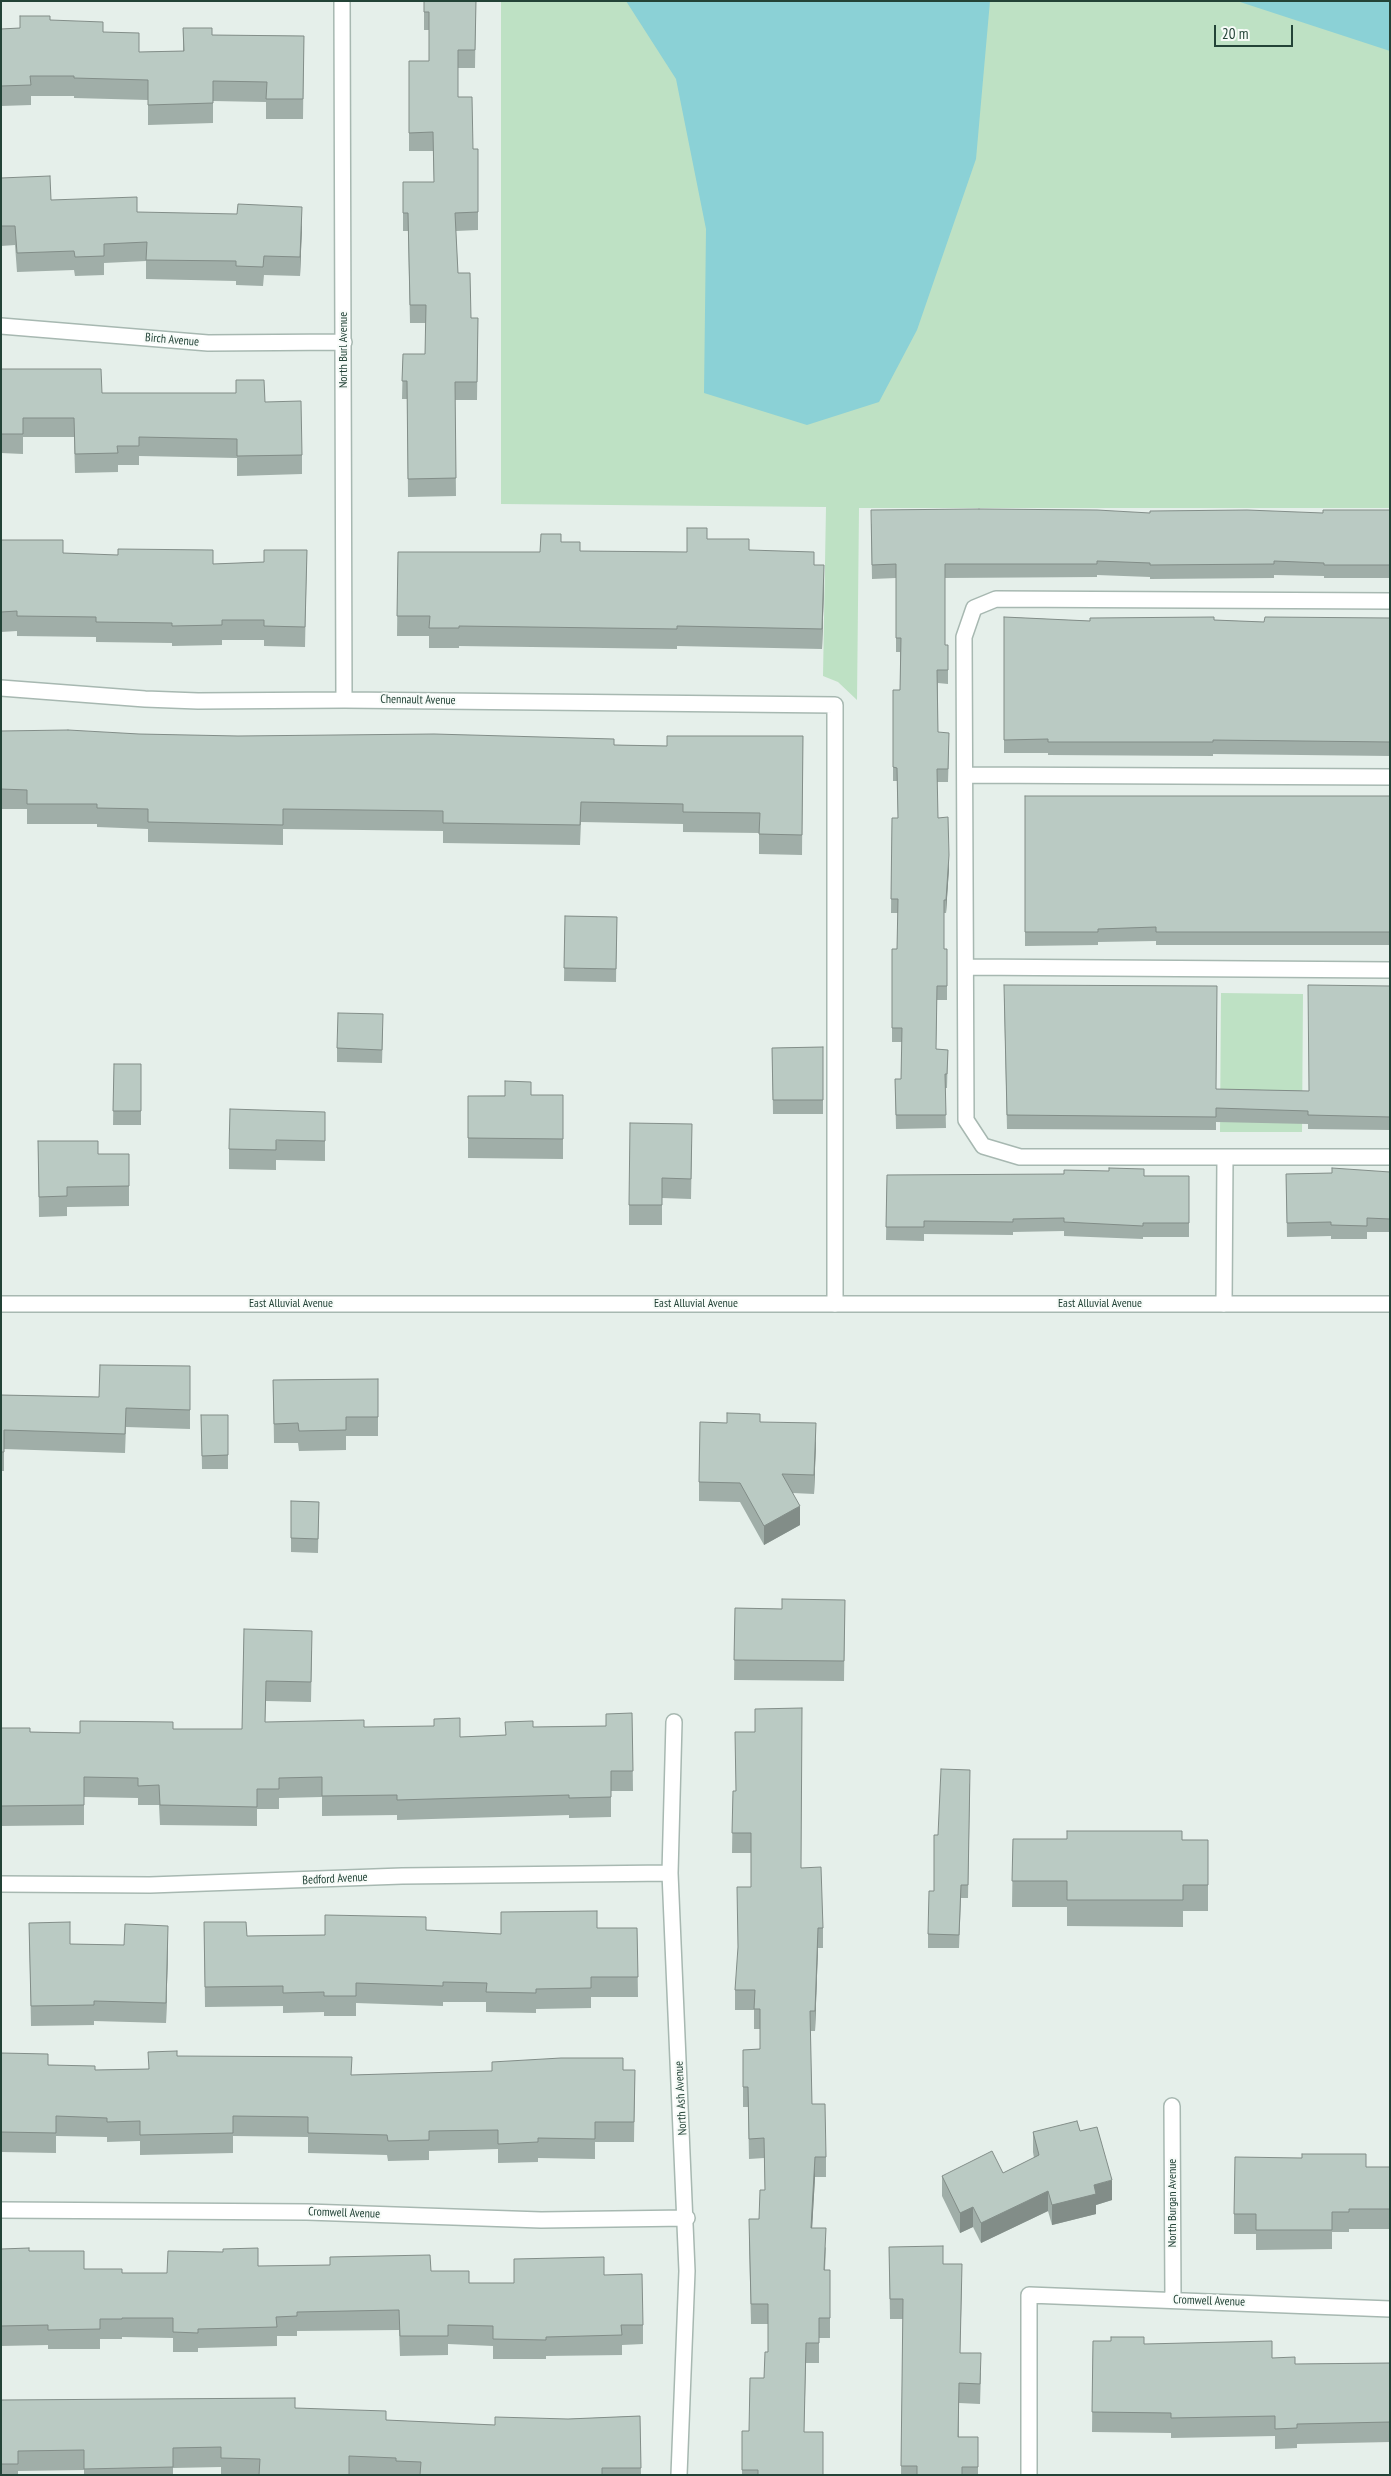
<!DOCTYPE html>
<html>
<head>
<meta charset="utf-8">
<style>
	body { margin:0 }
	#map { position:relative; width:1391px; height:2476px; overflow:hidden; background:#e5efea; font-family:"PT Sans Narrow",sans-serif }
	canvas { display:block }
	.frame { position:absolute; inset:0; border:2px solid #234337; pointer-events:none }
	.scale { position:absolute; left:1214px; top:25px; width:79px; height:22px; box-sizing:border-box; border:2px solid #234337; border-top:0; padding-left:6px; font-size:15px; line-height:18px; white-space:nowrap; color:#234337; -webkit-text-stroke:4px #f7fbf8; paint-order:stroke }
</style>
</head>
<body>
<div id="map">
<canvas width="1391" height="2476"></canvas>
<div class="frame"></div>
<div class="scale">20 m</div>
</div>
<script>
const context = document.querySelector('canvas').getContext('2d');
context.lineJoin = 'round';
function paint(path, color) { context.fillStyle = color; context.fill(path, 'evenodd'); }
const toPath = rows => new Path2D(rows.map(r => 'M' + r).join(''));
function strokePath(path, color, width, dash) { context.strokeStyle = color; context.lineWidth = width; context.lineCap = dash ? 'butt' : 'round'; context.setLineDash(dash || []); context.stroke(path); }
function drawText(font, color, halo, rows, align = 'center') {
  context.font = font + ' "PT Sans Narrow",sans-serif'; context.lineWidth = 4; context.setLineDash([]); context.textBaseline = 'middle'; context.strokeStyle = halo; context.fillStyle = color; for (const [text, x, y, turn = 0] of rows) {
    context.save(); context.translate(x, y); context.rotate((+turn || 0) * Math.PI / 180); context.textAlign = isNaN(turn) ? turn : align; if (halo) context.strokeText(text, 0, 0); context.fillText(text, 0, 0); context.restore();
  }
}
paint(toPath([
	[501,1,1390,1,1390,508,859,508,857,700,838,682,823,676,826,507,501,504],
	[1221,993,1303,994,1302,1132,1220,1132]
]), '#bee1c4');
paint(toPath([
	[626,1,990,1,976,159,917,330,879,402,807,425,704,393,706,229,676,79],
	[1237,1,1390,1,1390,51]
]), '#8bd1d6');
const minor = toPath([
	[342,1,344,700],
	[1,326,208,343,344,342],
	[1390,601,996,599,974,608,964,637,966,1120,983,1146,1020,1157,1390,1157],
	[1,688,145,699,198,701,344,700,835,705,835,1304],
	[965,775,1390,777],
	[966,967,1390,970],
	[1224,1304,1225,1157],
	[674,1722,670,1873,687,2271,679,2475],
	[1,1884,150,1885,402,1876,670,1873],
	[1172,2106,1173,2300],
	[1,2210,307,2212,541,2220,687,2218],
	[1029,2475,1029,2295,1390,2309]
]);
const tertiary = toPath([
	[1,1304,1390,1304]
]);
strokePath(minor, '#a7b8b1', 18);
strokePath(tertiary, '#a7b8b1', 18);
strokePath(minor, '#fff', 15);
strokePath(tertiary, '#fff', 15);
paint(toPath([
	[424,1,476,1,475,68,458,68,458,97,473,149,478,149,478,230,456,231,458,273,471,318,478,318,477,400,455,400,456,496,408,497,407,399,402,399,403,354,425,354,426,323,410,323,408,231,403,231,403,182,434,182,433,151,409,151,409,61,429,61,429,30,424,30],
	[50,20,103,32,139,52,183,51,183,28,212,35,304,36,303,119,266,119,266,102,213,101,213,123,148,125,148,100,74,98,74,96,31,96,31,105,1,106,1,29,20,28],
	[1,178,51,200,137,212,302,226,300,276,264,275,263,286,236,285,236,281,146,279,146,261,104,263,104,275,75,276,74,270,17,272,15,245,1,246],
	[1,369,102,393,265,402,302,455,302,474,237,476,237,458,139,456,139,465,118,465,118,472,75,473,74,437,23,437,23,454,1,453],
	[1390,510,1390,578,1324,578,1324,576,1274,575,1274,578,1150,579,1150,577,1097,575,1097,577,945,578,945,645,948,645,948,684,938,683,938,732,949,746,948,782,937,782,938,818,949,868,946,913,944,913,944,949,947,949,947,1000,937,1000,936,1049,948,1050,947,1088,945,1088,946,1128,896,1129,895,1079,901,1079,902,1042,892,1042,892,949,897,949,898,913,891,913,892,818,898,818,897,781,893,781,893,690,900,690,900,652,896,652,896,578,872,579,871,524,1150,513,1323,513],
	[707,539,749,550,814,565,824,585,822,649,677,646,677,649,459,646,459,648,429,648,429,636,397,636,398,552,540,552,561,542,580,551,687,552],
	[1,540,63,553,213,564,264,562,307,550,305,647,264,646,264,640,222,640,222,645,172,646,172,643,96,642,96,637,17,636,17,631,1,632],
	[1004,617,1090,621,1214,620,1264,622,1390,618,1390,756,1213,754,1213,756,1048,755,1048,753,1004,753],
	[1,731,667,746,803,736,802,855,759,854,759,833,683,832,683,824,581,822,580,845,443,843,443,831,283,829,283,845,148,842,148,829,97,827,97,824,27,824,27,809,1,809],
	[1025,796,1390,796,1390,945,1156,945,1156,941,1098,942,1098,945,1025,946],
	[565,916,617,917,616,982,564,981],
	[1390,986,1390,1130,1308,1129,1308,1124,1216,1122,1216,1130,1007,1129,1004,998,1216,1089,1309,1091],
	[383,1028,382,1063,337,1062,337,1048],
	[823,1047,823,1114,773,1114,772,1048],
	[114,1064,141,1064,141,1125,113,1125],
	[563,1095,563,1159,468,1158,468,1096],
	[325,1132,325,1161,276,1160,276,1170,229,1169,229,1149],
	[38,1141,98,1154,129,1154,129,1206,67,1207,67,1216,39,1217],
	[692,1144,691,1199,662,1198,662,1225,629,1225,629,1205],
	[1390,1172,1390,1232,1367,1232,1367,1239,1331,1239,1331,1236,1287,1237,1286,1174],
	[887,1175,1189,1176,1189,1237,1143,1237,1143,1239,1064,1236,1064,1231,1013,1232,1013,1235,924,1234,924,1241,886,1240],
	[190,1366,190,1429,126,1427,125,1453,4,1449,4,1471,1,1471,1,1395,99,1397],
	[378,1379,378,1436,346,1436,346,1450,299,1451,298,1443,274,1443,273,1380],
	[201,1415,228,1415,228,1469,202,1469],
	[760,1422,816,1442,814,1494,793,1493,800,1525,764,1545,740,1502,699,1501,699,1482,727,1423],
	[291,1501,319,1502,318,1553,291,1552],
	[845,1600,844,1681,734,1680,735,1608,782,1609],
	[244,1629,312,1651,311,1702,266,1701,265,1722,364,1727,460,1737,505,1735,533,1727,606,1726,632,1713,633,1791,611,1791,611,1817,569,1818,569,1815,397,1820,397,1815,322,1816,322,1797,279,1798,279,1809,257,1809,257,1826,160,1825,159,1805,138,1805,138,1798,84,1797,84,1825,1,1826,1,1728,30,1732,80,1733,173,1729,242,1729],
	[970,1783,968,1898,961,1898,959,1948,928,1948,928,1934,934,1891,938,1835],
	[733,1791,801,1868,823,1928,823,1948,818,1948,815,2031,810,2031,812,2104,826,2157,826,2177,815,2177,812,2228,826,2248,825,2270,830,2270,830,2338,819,2338,819,2363,806,2363,804,2432,823,2475,742,2475,742,2431,749,2431,764,2378,768,2352,768,2324,751,2324,749,2239,759,2219,765,2190,764,2158,749,2159,748,2107,743,2107,743,2050,760,2049,760,2029,754,2029,754,2010,735,2010,735,1990,751,1887,751,1853,732,1853],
	[1013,1839,1208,1840,1208,1911,1183,1911,1183,1927,1067,1926,1067,1907,1012,1907],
	[204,1922,247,1936,325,1935,426,1930,501,1934,597,1928,637,1928,638,1997,591,1997,591,2008,536,2009,536,2013,486,2012,486,2002,443,2002,443,2006,356,2003,356,2016,324,2016,324,2012,283,2013,283,2006,205,2007],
	[29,1923,70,1944,168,1946,166,2023,94,2021,94,2025,31,2026],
	[1,2053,48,2065,95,2070,148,2069,177,2056,352,2075,635,2070,634,2142,595,2142,595,2159,538,2158,538,2162,498,2163,498,2149,429,2151,429,2160,388,2161,387,2155,308,2153,308,2137,233,2136,233,2153,140,2155,140,2141,107,2142,107,2137,56,2136,56,2153,1,2152],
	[1080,2131,1112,2200,1096,2205,1096,2214,1052,2225,1048,2211,981,2243,973,2227,960,2233,942,2196,942,2176,1003,2173,1034,2158,1033,2152,1033,2132],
	[1366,2167,1390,2167,1390,2229,1349,2229,1349,2232,1332,2232,1332,2249,1256,2250,1256,2234,1234,2234,1234,2214],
	[889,2247,943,2264,962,2284,960,2353,981,2373,980,2404,959,2403,959,2437,978,2437,978,2475,901,2475,903,2319,890,2319],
	[1,2249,29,2251,84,2269,122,2273,167,2273,258,2266,431,2271,469,2283,514,2283,604,2275,643,2325,643,2344,622,2345,622,2355,546,2356,546,2359,493,2359,493,2346,448,2344,448,2355,400,2356,399,2330,297,2331,297,2336,277,2336,277,2346,198,2348,198,2352,173,2352,173,2338,122,2337,122,2339,100,2339,100,2349,48,2349,48,2345,1,2346],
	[1093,2341,1144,2344,1272,2358,1295,2364,1390,2363,1390,2442,1297,2444,1297,2448,1275,2449,1275,2436,1171,2438,1171,2433,1092,2432],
	[1,2400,295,2408,386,2420,495,2425,568,2419,640,2416,641,2475,221,2475,221,2467,173,2468,173,2475,84,2475,84,2470,18,2471,18,2475,1,2475]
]), '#a0aea8');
paint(toPath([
	[302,207,302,226,300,276,300,257],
	[824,565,824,585,822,649,822,629],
	[949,855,949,868,946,913,946,900],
	[816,1423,816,1442,814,1494,814,1475],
	[800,1506,800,1525,764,1545,764,1526],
	[168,1926,168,1946,166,2023,166,2003],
	[818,1928,818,1948,815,2031,815,2011],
	[815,2157,815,2177,811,2248,811,2228],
	[1112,2180,1112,2200,1096,2205,1096,2214,1052,2225,1052,2205,1094,2185],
	[1048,2191,1048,2211,981,2243,981,2223],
	[973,2207,973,2227,960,2233,960,2213]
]), '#828d88');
const building = toPath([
	[424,1,476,1,475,50,458,50,458,97,472,97,473,149,478,149,478,212,455,213,458,273,470,273,471,318,478,318,477,382,455,382,456,478,408,479,407,381,402,381,403,354,425,354,426,305,410,305,408,213,403,213,403,182,434,182,433,132,409,133,409,61,429,61,429,12,424,12,424,1],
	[20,16,50,16,50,20,103,22,103,32,139,33,139,52,184,51,183,28,212,28,212,35,304,36,303,99,266,99,267,82,213,81,213,103,148,105,148,80,74,78,74,76,30,76,31,85,1,86,1,29,20,28,20,16],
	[50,176,51,200,137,197,137,212,237,214,238,204,302,207,300,257,264,256,263,267,236,266,236,261,146,260,147,242,104,244,104,256,75,257,74,251,17,253,15,226,1,226,1,178,50,176],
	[1,369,101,369,102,393,236,393,236,380,264,380,265,402,301,401,302,455,237,456,237,439,139,437,139,446,117,446,118,453,75,454,74,418,23,418,23,434,1,434,1,369],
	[979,509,1097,510,1150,513,1150,511,1247,510,1323,513,1323,510,1390,510,1390,565,1324,565,1324,563,1274,561,1274,564,1150,565,1150,563,1097,561,1097,564,945,564,945,645,948,645,948,670,937,670,938,732,949,733,948,769,937,769,938,818,948,817,949,855,946,900,944,900,944,949,947,949,947,986,937,986,936,1049,948,1050,947,1074,945,1074,946,1115,896,1115,895,1079,901,1079,902,1028,892,1028,892,949,897,949,898,899,891,899,892,818,898,818,897,768,893,767,893,690,900,690,901,638,896,638,896,564,872,565,871,510,979,509],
	[687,528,707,528,707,539,749,539,749,550,814,552,814,565,824,565,822,629,677,626,677,629,459,626,459,628,429,628,430,616,397,616,398,552,540,552,541,534,561,534,561,542,580,542,580,551,687,552,687,528],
	[1,540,63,540,63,553,118,555,118,549,213,550,213,564,264,562,264,550,307,550,305,627,264,626,264,620,222,620,222,625,172,626,172,623,96,622,96,617,17,616,17,611,1,612,1,540],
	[1004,617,1090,621,1090,618,1214,617,1214,620,1264,622,1265,617,1390,618,1390,742,1213,740,1213,742,1048,742,1048,739,1004,740,1004,617],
	[68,730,139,734,238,736,434,734,614,739,614,745,667,746,667,736,803,736,802,835,759,834,760,813,683,812,683,804,581,802,580,825,443,823,443,811,283,809,283,825,148,822,148,809,97,808,97,804,27,804,27,790,1,789,1,731,68,730],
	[1025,796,1390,796,1390,932,1156,932,1156,927,1098,929,1098,932,1025,932,1025,796],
	[565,916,617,917,616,969,564,968,565,916],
	[1004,985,1217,986,1216,1089,1309,1091,1308,985,1390,986,1390,1117,1308,1115,1308,1111,1216,1108,1216,1117,1007,1115,1004,985],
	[338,1013,383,1014,382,1050,337,1048,338,1013],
	[823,1047,823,1100,773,1100,772,1048,823,1047],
	[114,1064,141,1064,141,1111,113,1111,114,1064],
	[505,1081,531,1082,531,1095,563,1095,563,1139,468,1138,468,1096,505,1096,505,1081],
	[230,1109,325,1112,325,1141,276,1140,276,1150,229,1149,230,1109],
	[630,1123,692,1124,691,1179,662,1178,662,1205,629,1205,630,1123],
	[38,1141,98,1141,98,1154,129,1154,129,1186,67,1187,67,1196,39,1197,38,1141],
	[1109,1168,1144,1169,1144,1176,1189,1176,1189,1223,1143,1223,1143,1226,1064,1222,1064,1218,1013,1219,1013,1222,924,1221,924,1227,886,1227,887,1175,1064,1174,1064,1170,1109,1171,1109,1168],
	[1332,1168,1390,1172,1390,1219,1367,1218,1367,1226,1331,1225,1331,1222,1287,1223,1286,1174,1332,1173,1332,1168],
	[100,1365,190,1366,190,1410,126,1408,125,1434,4,1430,4,1452,1,1452,1,1395,99,1397,100,1365],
	[378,1379,378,1417,346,1417,346,1430,299,1431,298,1423,274,1424,273,1380,378,1379],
	[727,1413,760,1414,760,1422,816,1423,814,1475,782,1474,800,1506,764,1526,740,1483,699,1482,700,1422,727,1423,727,1413],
	[201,1415,228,1415,228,1455,202,1456,201,1415],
	[291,1501,319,1502,318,1539,291,1538,291,1501],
	[782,1599,845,1600,844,1661,734,1660,735,1608,782,1609,782,1599],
	[244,1629,312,1631,311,1682,266,1681,265,1722,364,1720,364,1727,434,1726,434,1719,460,1718,460,1737,506,1735,505,1722,533,1721,533,1727,606,1726,606,1714,632,1713,633,1771,611,1771,611,1797,569,1798,569,1795,397,1800,397,1795,322,1796,322,1777,279,1778,279,1789,257,1789,257,1807,160,1805,159,1785,138,1786,138,1778,84,1777,84,1805,1,1806,1,1728,30,1728,30,1732,80,1733,80,1721,173,1722,173,1729,242,1729,244,1629],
	[802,1708,801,1868,821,1867,823,1928,818,1928,815,2011,810,2011,812,2104,825,2104,826,2157,815,2157,811,2228,826,2228,824,2270,830,2270,830,2318,819,2318,819,2343,806,2343,804,2432,823,2432,823,2475,758,2475,758,2470,742,2470,742,2431,749,2431,750,2378,764,2378,765,2352,768,2352,768,2304,751,2304,749,2219,759,2219,760,2190,765,2190,764,2138,749,2139,748,2087,743,2087,743,2050,760,2049,760,2009,754,2009,755,1990,735,1990,738,1947,737,1887,751,1887,751,1833,732,1833,733,1791,736,1791,735,1732,755,1732,755,1709,802,1708],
	[941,1769,970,1770,968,1885,961,1885,959,1935,928,1934,929,1891,934,1891,934,1835,938,1835,941,1769],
	[1067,1831,1182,1831,1182,1840,1208,1840,1208,1885,1183,1885,1183,1900,1067,1900,1067,1881,1012,1881,1013,1839,1067,1839,1067,1831],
	[597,1911,597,1928,637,1928,638,1977,591,1977,591,1988,536,1989,536,1993,486,1992,487,1983,443,1982,443,1986,356,1983,356,1996,324,1996,324,1992,283,1993,283,1986,205,1987,204,1922,246,1922,247,1936,325,1935,325,1915,426,1917,426,1930,501,1934,501,1912,597,1911],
	[70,1922,70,1944,124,1945,125,1924,168,1926,166,2003,94,2001,94,2005,31,2006,29,1923,70,1922],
	[177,2051,177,2056,352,2057,351,2075,492,2071,492,2062,561,2058,623,2058,623,2070,635,2070,634,2122,595,2122,595,2139,538,2138,538,2142,498,2144,498,2130,429,2131,429,2140,388,2141,387,2135,308,2133,308,2117,233,2116,233,2133,140,2135,140,2121,107,2122,107,2118,56,2116,56,2133,1,2132,1,2053,48,2054,48,2065,95,2066,95,2070,149,2069,148,2052,177,2051],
	[1077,2121,1080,2131,1097,2127,1112,2180,1094,2185,1096,2194,1052,2205,1048,2191,981,2223,973,2207,960,2213,942,2176,992,2151,1003,2173,1039,2155,1033,2132,1077,2121],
	[1302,2154,1366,2154,1366,2167,1390,2167,1390,2209,1349,2209,1349,2212,1332,2212,1332,2230,1256,2230,1256,2214,1234,2214,1235,2157,1302,2158,1302,2154],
	[943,2246,943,2264,962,2264,960,2353,981,2353,980,2384,959,2383,958,2437,978,2437,978,2467,962,2467,962,2475,917,2475,917,2466,901,2466,903,2299,890,2299,889,2247,943,2246],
	[29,2248,29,2251,84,2251,84,2269,122,2269,122,2273,167,2273,168,2251,223,2252,223,2249,258,2248,258,2266,330,2265,330,2257,430,2255,431,2271,469,2271,469,2283,514,2283,514,2259,604,2257,604,2275,642,2274,643,2325,621,2325,622,2335,546,2337,546,2340,493,2339,493,2326,448,2325,448,2336,400,2336,399,2310,297,2312,297,2316,276,2317,277,2327,198,2329,198,2333,173,2332,173,2318,122,2318,122,2319,100,2319,100,2329,48,2330,48,2325,1,2326,1,2249,29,2248],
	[1111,2337,1144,2337,1144,2344,1272,2341,1272,2358,1295,2357,1295,2364,1390,2363,1390,2422,1297,2424,1297,2428,1275,2429,1275,2416,1171,2418,1171,2413,1092,2412,1093,2341,1111,2341,1111,2337],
	[295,2398,295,2408,386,2411,386,2420,495,2425,495,2417,568,2419,640,2416,641,2468,602,2468,602,2475,420,2475,421,2462,396,2461,396,2458,349,2456,349,2475,259,2475,260,2459,221,2458,221,2447,173,2448,173,2467,84,2469,84,2450,18,2451,18,2464,1,2464,1,2400,295,2398]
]);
paint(building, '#bacac3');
strokePath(building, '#828d88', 1);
drawText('12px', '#234337', '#f7fbf8', [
	["Birch Avenue",172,340,5],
	["North Burl Avenue",344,350,-90],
	["Chennault Avenue",418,700,1],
	["East Alluvial Avenue",291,1304],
	["East Alluvial Avenue",696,1304],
	["East Alluvial Avenue",1100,1304],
	["Bedford Avenue",335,1879,-3],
	["North Ash Avenue",681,2098,-93],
	["North Burgan Avenue",1173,2203,-90],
	["Cromwell Avenue",344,2213,2],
	["Cromwell Avenue",1209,2301,2]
]);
</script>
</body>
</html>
